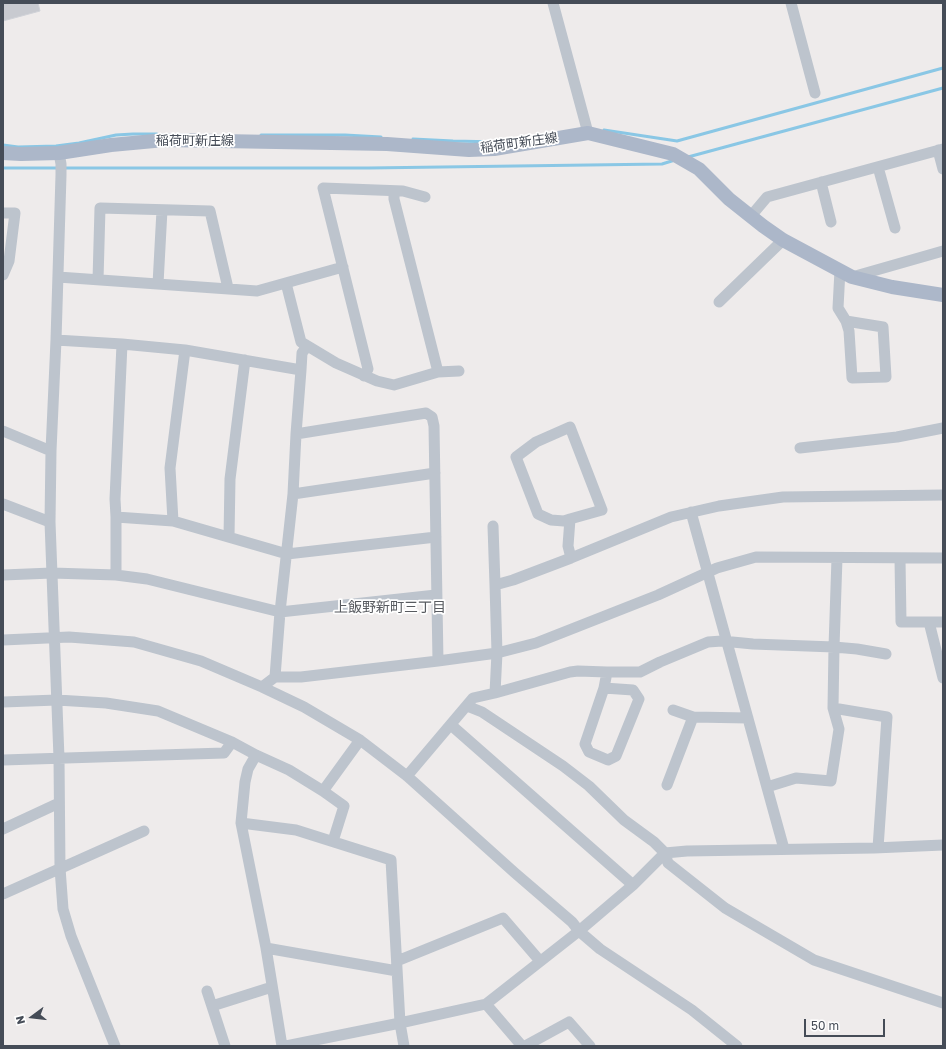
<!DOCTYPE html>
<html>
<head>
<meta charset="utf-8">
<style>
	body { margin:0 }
	#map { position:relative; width:946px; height:1049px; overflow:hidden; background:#eeebeb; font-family:"Golos Text",sans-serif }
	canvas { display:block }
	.frame { position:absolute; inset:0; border:4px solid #454c57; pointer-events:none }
	.north { position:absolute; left:12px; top:997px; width:40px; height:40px; -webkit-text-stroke:3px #fff; paint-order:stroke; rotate:255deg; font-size:11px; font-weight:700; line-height:16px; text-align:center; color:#454c57 }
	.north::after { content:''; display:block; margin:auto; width:14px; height:18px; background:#454c57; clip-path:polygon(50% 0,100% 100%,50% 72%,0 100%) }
	.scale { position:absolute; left:804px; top:1019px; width:81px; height:18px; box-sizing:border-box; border:2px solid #454c57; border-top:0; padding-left:5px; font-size:12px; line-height:14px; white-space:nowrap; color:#454c57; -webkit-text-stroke:3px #fff; paint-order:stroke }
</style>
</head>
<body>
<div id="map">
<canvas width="946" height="1049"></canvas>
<div class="frame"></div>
<div class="north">N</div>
<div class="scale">50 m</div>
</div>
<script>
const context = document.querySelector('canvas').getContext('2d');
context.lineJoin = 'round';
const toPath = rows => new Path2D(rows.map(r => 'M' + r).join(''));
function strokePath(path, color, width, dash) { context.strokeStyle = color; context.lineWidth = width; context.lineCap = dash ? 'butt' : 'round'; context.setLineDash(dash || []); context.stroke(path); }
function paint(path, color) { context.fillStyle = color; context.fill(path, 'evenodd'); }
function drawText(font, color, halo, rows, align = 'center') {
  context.font = font + ' "Golos Text","Noto Sans JP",sans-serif'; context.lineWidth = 3.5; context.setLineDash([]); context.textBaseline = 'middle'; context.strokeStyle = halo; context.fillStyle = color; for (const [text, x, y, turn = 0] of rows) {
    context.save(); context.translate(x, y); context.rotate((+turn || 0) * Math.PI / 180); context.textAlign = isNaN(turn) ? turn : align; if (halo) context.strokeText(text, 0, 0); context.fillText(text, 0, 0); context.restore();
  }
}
strokePath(toPath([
	[604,130,677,141,943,68],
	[261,135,345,135,381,137],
	[413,139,453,141,499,142],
	[3,145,18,147,56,146,79,143,116,135,133,134,157,134],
	[688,157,943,88],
	[3,168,369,168,662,164,675,160]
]), '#8ac7e5', 3);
const building = toPath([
	[3,3,38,3,40,11,3,21,3,3]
]);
paint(building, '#c8cad0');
strokePath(building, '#cfd1d7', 1);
strokePath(toPath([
	[553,3,588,133],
	[791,3,815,93],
	[938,150,943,169],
	[59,153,61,164,61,175,56,340,51,451,50,522,59,758,60,868,63,909,71,936,115,1046],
	[878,167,895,228],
	[821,182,831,222],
	[394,191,394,199,438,372],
	[3,213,15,213,9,261,3,275],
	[751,216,767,197,943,149],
	[840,270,838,308,846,321,883,327,886,377,852,378,849,331,846,321],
	[58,277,257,291,343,267],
	[852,277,943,251],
	[98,280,100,208,210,211,228,288],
	[286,283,301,342,336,363,377,381,394,385,438,372,459,371],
	[158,284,162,210],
	[719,302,783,240],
	[56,340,122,344,185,350,301,370,296,434,293,494,280,612,275,677],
	[301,370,302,353,307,346],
	[364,376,368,369,323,188,403,191,425,197],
	[3,431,51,451],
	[296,434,426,413,432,417,434,426,438,661],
	[800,448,897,437,943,428],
	[293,494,435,473],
	[3,504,50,522],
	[691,512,784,849],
	[116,517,173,521,287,554,436,537],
	[570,519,564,521,551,520,538,514,516,457,536,442,570,427,602,510,570,519,568,546,571,558],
	[173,521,170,468,185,350],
	[493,526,495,585],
	[229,537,230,479,245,360],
	[900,559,901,622,943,622],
	[3,575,52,573,116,575,147,579,280,612,436,595],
	[116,575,116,517,115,499,122,344],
	[929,622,943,678],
	[3,640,69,637,134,642,201,661,262,687,304,707,360,740,407,776,515,873,572,922,579,931,600,949,692,1010,737,1046],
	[262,687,275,677,301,677,438,661,497,653,536,643,658,595,717,568,756,557,943,558],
	[604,688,633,690,639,699,616,756,608,760,589,752,585,744,604,688,607,672],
	[495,693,497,653,495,585,513,580,571,558,671,517,719,506,783,497,943,495],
	[3,702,57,700,106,703,158,711,232,742,256,755,289,770,323,791,360,740],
	[467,706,482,712,563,766,589,786,624,820,654,842,665,853,668,863,725,908,814,960,943,1003],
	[833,708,887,717,878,848],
	[673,710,693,717,748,718],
	[451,725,633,885],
	[3,760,224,753,232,742],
	[407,776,473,698,495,693,570,672,578,671,607,672,640,672,660,662,708,642,722,641,753,644,834,647,837,558],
	[667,785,693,717],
	[767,787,796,778,831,781,839,729,833,708,834,647,857,649,886,654],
	[323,791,344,806,333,841],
	[241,823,245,782,248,769,256,755],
	[3,829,59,803],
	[3,894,144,831],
	[266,948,397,971],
	[397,961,503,918,540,961],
	[207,991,225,1046],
	[486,1004,522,1046],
	[212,1006,272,987],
	[282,1046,266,948,241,823,296,830,391,860,400,1023,404,1046],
	[286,1046,400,1023,486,1004,579,931,633,885,665,853,687,851,874,848,943,845],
	[525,1046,569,1022,590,1046]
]), '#bdc4cd', 11);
strokePath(toPath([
	[3,153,21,154,59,153,111,145,165,140,387,144,469,150,494,149,588,133,673,154,699,169,729,199,763,226,783,240,852,277,892,287,943,295]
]), '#acb7c9', 14);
drawText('13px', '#454c57', '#fff', [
	["稲荷町新庄線",195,141],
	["稲荷町新庄線",519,143,-8]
]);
drawText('14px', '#585b60', '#fff', [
	["上飯野新町三丁目",390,608]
]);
</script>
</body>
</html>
